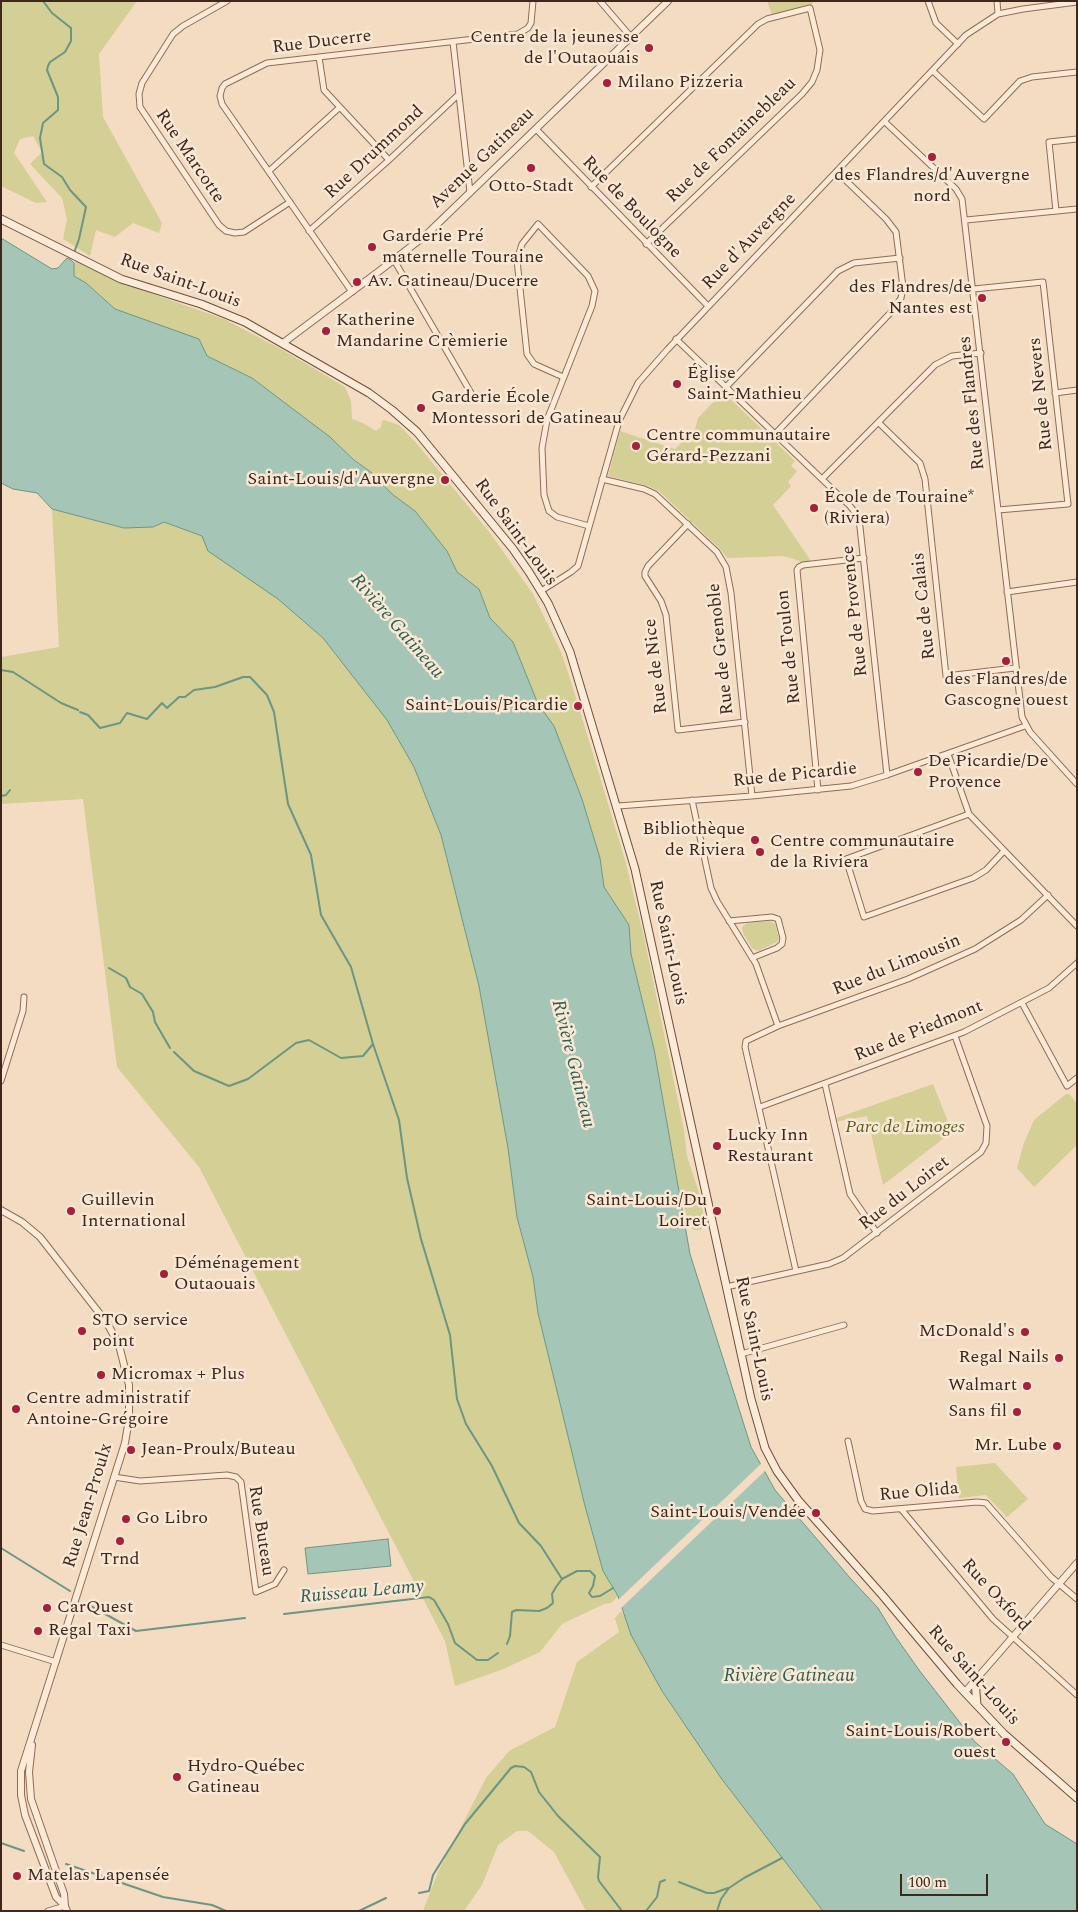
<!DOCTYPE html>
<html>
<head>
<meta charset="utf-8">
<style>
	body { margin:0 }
	#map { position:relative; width:1078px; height:1912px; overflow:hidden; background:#f4dcc3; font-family:Spectral,serif }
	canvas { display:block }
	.frame { position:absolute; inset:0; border:2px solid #3f271d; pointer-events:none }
	.scale { position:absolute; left:900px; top:1874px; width:88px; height:22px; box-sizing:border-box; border:2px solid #3f271d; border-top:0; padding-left:6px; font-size:15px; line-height:18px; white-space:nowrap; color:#3f271d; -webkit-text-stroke:4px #fae7d4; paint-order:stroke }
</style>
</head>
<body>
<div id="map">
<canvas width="1078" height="1912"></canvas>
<div class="frame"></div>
<div class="scale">100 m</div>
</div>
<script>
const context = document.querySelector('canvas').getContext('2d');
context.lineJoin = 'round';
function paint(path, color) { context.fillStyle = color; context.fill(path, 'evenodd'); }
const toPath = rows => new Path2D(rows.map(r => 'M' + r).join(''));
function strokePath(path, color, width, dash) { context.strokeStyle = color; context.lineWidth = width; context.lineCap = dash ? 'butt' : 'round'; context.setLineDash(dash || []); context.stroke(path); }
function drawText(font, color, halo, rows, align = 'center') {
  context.font = font + ' Spectral,serif'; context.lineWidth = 5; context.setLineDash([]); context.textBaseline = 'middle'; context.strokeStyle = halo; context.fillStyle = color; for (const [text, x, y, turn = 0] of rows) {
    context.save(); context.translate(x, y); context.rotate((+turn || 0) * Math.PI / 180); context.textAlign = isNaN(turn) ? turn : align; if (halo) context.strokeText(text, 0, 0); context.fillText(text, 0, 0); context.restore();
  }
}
paint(toPath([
	[1,1,137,1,99,54,103,117,162,223,159,233,133,223,115,237,96,230,90,256,63,239,67,219,62,198,30,164,42,152,33,136,20,139,14,153,47,202,36,203,1,186],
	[767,1,814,1,810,8,773,17],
	[76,259,116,281,224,319,281,349,345,387,351,401,352,419,363,423,376,431,381,427,382,421,384,420,399,425,418,445,490,533,533,594,561,652,570,678,625,860,644,937,684,1130,687,1156,698,1190,706,1225,700,1230,694,1230,690,1227,680,1194,654,1049,631,954,629,925,604,887,600,858,582,799,554,726,538,704,513,642,490,618,479,589,457,572,447,551,415,511,392,494,372,473,355,460,330,437,252,378,207,356,145,320,115,309,86,283,74,276,73,267],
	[723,392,795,461,791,466,797,471,788,482,791,486,773,505,813,564,803,565,800,561,783,556,727,558,720,549,659,491,648,486,608,476,620,431,675,449,695,429,698,418],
	[52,509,124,528,153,527,164,522,202,536,279,599,323,638,387,720,414,767,441,835,479,986,508,1148,517,1217,533,1277,538,1313,585,1506,603,1571,618,1596,611,1603,604,1604,562,1624,540,1652,501,1670,455,1686,445,1641,199,1167,117,1067,83,799,1,804,1,657,59,647],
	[770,921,775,924,779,939,777,942,758,951,752,948,743,933,742,927,747,923],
	[933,1084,952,1132,883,1185,867,1116,834,1122,834,1119],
	[1066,1094,1069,1094,1077,1103,1077,1145,1034,1187,1017,1168,1024,1143,1034,1120],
	[995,1463,1028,1499,1007,1517,986,1495,959,1498,956,1467],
	[621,1611,627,1620,631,1635,662,1691,721,1778,823,1911,586,1911,554,1852,528,1831,517,1831,498,1845,482,1885,464,1911,423,1911,438,1872,486,1778,509,1751,555,1727,577,1662,619,1632,615,1618]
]), '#d3cf95');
const water = toPath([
	[1,238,52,269,58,268,67,258,71,260,74,263,74,276,86,283,115,309,199,339,207,356,252,378,330,437,354,460,372,473,392,494,415,511,447,551,457,572,479,589,490,618,513,642,538,704,554,726,582,799,600,858,604,887,629,925,631,954,654,1049,690,1254,751,1447,775,1490,851,1579,878,1608,895,1636,919,1670,975,1742,1013,1774,1045,1824,1077,1844,1077,1911,823,1911,721,1778,662,1691,631,1635,618,1596,603,1571,585,1506,538,1313,533,1277,517,1217,508,1148,479,986,441,835,414,767,387,720,323,638,278,599,208,551,202,536,164,522,153,527,124,528,52,509,37,493,13,489,1,483,1,238],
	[388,1539,391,1566,308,1574,305,1548,388,1539]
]);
paint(water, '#a5c6b6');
strokePath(water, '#6b9683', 1);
paint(toPath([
	[763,1462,767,1469,620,1609,617,1601]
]), '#f4dcc3');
strokePath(toPath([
	[43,1,52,13,71,28,71,41,65,52,50,62,48,66,47,70,58,97,58,110,43,123,40,138,44,164,62,177,70,190,86,207,79,239,74,253],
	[1,670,13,672,61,703,78,710],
	[80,712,88,715,100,728,120,723,127,713,147,719,162,703,167,708,179,697,185,697,194,690,215,687,243,677,250,677,267,695,274,712,288,804,311,855,321,915,351,967,373,1044,399,1120,407,1178,421,1239,450,1335,457,1399,466,1424,492,1466,519,1523,541,1546,562,1579],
	[1,796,6,795,10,790],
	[109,968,126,978,130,987,142,994,153,1012,155,1022,170,1048],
	[174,1052,194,1071,229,1086,248,1079,296,1043,309,1040,341,1058,363,1056,373,1044],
	[1,1548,70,1591],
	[87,1604,136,1631,245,1618],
	[284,1614,429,1597,434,1600,448,1624,455,1643,477,1660,488,1660,498,1653],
	[507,1644,510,1636,512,1612,516,1610,539,1611,547,1608,553,1603,552,1594,556,1587,562,1579,577,1571,590,1571,595,1576,593,1586,589,1593,592,1597,600,1596,613,1588],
	[1,1843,24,1851],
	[66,1864,163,1897,212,1905,226,1911],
	[679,1882,707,1893,714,1893,728,1888],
	[419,1893,429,1891,433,1875,465,1824,511,1768,515,1766,524,1767,531,1772,539,1792,558,1816,600,1857,598,1877,599,1881,622,1911],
	[359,1911,386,1898],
	[646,1911,657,1897,660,1882,665,1880],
	[717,1911,721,1899,729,1888,744,1878,782,1858]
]), '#6b9683', 2);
const minor = toPath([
	[227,1,183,26,173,34,142,83,139,94,140,107,219,225,226,231,235,233,244,232,290,202],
	[600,1,631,37],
	[928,1,936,23,958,44],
	[997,1,998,14],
	[453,42,470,192],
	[319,57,324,90,389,160],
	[933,71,984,119,1020,81,1032,77,1077,72],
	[885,122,956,189,962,199,1022,717,1030,732,1077,784],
	[536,129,708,306],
	[269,171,339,108],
	[591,187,758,24,767,19,810,8,820,50,817,70,812,82,802,94,646,244],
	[1056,211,1049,142,1077,139],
	[966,220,1077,209],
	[309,231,389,160,458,95],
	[394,260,471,393],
	[974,289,1043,282,1068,504,998,510],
	[352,292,222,104,220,96,222,88,225,84,267,63,518,34,528,28,531,23,533,1],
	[676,339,850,506,857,515,860,527,887,775],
	[563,377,534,364,527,354,517,260,522,244,538,224,588,276,595,291,592,306,547,420,542,448,544,495,549,511,557,517,589,526],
	[726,387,838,271,854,263,900,258],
	[1055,393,1077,390],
	[879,423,920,463,925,479,946,676,1015,668],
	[775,434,894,309,901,298,903,287,896,232,886,219,837,172],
	[602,479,644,489,655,494,717,552,726,567,731,593,752,796],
	[822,479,935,365,952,356,981,353],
	[688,524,648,566,645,572,645,576,661,601,666,615,678,730,745,722],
	[541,591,571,572,578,566,619,421,638,383,667,350,966,35,998,14,1023,9,1077,2],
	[1007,592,1077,582],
	[948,754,969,814,1077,926],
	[818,790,797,570,799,567,803,565,864,558],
	[692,800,711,888,717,901,756,964,778,1026],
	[618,806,752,796,851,786,887,775,1025,726],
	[969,814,846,859,864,917,973,878,986,870,1004,851],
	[729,921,772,917,778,919,783,938,782,944,777,948,752,958],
	[1022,1003,1067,1086,1077,1078],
	[1,1081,23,1011,24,997],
	[825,1084,850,1194,877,1233],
	[760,1107,964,1032,1049,988,1077,963],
	[796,1271,745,1047,746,1041,778,1026,908,979,975,949,1021,920,1048,895],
	[726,1287,829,1264,843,1258,981,1152,986,1143,987,1126,955,1036],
	[741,1354,844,1325],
	[848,1441,861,1501,865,1509,873,1511,977,1502,986,1503,1051,1577,1077,1599],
	[114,1477,140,1481,227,1475,236,1477,241,1482,256,1592,275,1584,284,1570],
	[901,1509,993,1619,1077,1695],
	[1,1645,56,1662],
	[48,1911,65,1906]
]);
const tertiary = toPath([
	[283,343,378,272,426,235,668,1],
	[1,1210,22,1222,40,1237,107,1323,119,1345,129,1385,129,1419,125,1443,21,1771,21,1795,25,1815,56,1897,65,1906,67,1911],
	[965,1692,1077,1563],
	[32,1745,29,1772,31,1799,64,1894,65,1906]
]);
const secondary = toPath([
	[1,219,121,279,201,304,245,322,369,393,392,410,417,432,513,549,529,572,548,603,570,652,635,869,751,1399,765,1448,777,1471,798,1500,883,1596,957,1684,1004,1734,1077,1798],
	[975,1681,977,1705]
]);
strokePath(minor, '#916b57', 7);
strokePath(tertiary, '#916b57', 8);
strokePath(secondary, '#724c3a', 9);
strokePath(minor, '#fdebd8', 5);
strokePath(tertiary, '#fdebd8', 6);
strokePath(secondary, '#fdebd8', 7);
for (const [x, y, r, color] of [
	[649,48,5,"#a81f3a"],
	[607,83,5,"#a81f3a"],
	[932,157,5,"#a81f3a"],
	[531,168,5,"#a81f3a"],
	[372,247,5,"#a81f3a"],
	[357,282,5,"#a81f3a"],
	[982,298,5,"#a81f3a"],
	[326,331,5,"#a81f3a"],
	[677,384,5,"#a81f3a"],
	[421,408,5,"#a81f3a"],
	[636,446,5,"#a81f3a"],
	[445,480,5,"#a81f3a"],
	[814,508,5,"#a81f3a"],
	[1006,661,5,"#a81f3a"],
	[578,706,5,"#a81f3a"],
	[918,772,5,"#a81f3a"],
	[755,840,5,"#a81f3a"],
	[760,852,5,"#a81f3a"],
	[717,1146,5,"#a81f3a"],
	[71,1211,5,"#a81f3a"],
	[717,1211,5,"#a81f3a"],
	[164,1274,5,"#a81f3a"],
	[82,1331,5,"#a81f3a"],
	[1025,1332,5,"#a81f3a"],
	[1059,1358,5,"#a81f3a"],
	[101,1375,5,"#a81f3a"],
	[1027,1386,5,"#a81f3a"],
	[16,1409,5,"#a81f3a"],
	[1017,1412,5,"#a81f3a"],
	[1057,1446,5,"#a81f3a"],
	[131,1450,5,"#a81f3a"],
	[816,1513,5,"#a81f3a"],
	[126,1519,5,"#a81f3a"],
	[120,1541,5,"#a81f3a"],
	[47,1608,5,"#a81f3a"],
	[38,1631,5,"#a81f3a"],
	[1006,1742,5,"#a81f3a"],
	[177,1777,5,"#a81f3a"],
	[17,1876,5,"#a81f3a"]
]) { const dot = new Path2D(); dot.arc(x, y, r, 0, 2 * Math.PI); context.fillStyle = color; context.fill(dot); strokePath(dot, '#fae7d4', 2); }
drawText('18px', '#3f271d', '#fae7d4', [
	["Centre de la jeunesse",639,38,"right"],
	["de l'Outaouais",639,59,"right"],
	["Milano Pizzeria",617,83],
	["des Flandres/d'Auvergne",932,176,"center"],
	["nord",932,197,"center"],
	["Otto-Stadt",531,187,"center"],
	["Garderie Pré",382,237],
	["maternelle Touraine",382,258],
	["Av. Gatineau/Ducerre",367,282],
	["des Flandres/de",972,288,"right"],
	["Nantes est",972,309,"right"],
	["Katherine",336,321],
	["Mandarine Crèmierie",336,342],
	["Église",687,374],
	["Saint-Mathieu",687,395],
	["Garderie École",431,398],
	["Montessori de Gatineau",431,419],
	["Centre communautaire",646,436],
	["Gérard-Pezzani",646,457],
	["Saint-Louis/d'Auvergne",435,480,"right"],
	["École de Touraine*",824,498],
	["(Riviera)",824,519],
	["des Flandres/de",1006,680,"center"],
	["Gascogne ouest",1006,701,"center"],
	["Saint-Louis/Picardie",568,706,"right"],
	["De Picardie/De",928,762],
	["Provence",928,783],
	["Bibliothèque",745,830,"right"],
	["de Riviera",745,851,"right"],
	["Centre communautaire",770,842],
	["de la Riviera",770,863],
	["Lucky Inn",727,1136],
	["Restaurant",727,1157],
	["Guillevin",81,1201],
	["International",81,1222],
	["Saint-Louis/Du",707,1201,"right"],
	["Loiret",707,1222,"right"],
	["Déménagement",174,1264],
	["Outaouais",174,1285],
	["STO service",92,1321],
	["point",92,1342],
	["McDonald's",1015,1332,"right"],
	["Regal Nails",1049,1358,"right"],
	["Micromax + Plus",111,1375],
	["Walmart",1017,1386,"right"],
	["Centre administratif",26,1399],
	["Antoine-Grégoire",26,1420],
	["Sans fil",1007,1412,"right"],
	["Mr. Lube",1047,1446,"right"],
	["Jean-Proulx/Buteau",141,1450],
	["Saint-Louis/Vendée",806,1513,"right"],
	["Go Libro",136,1519],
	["Trnd",120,1560,"center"],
	["CarQuest",57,1608],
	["Regal Taxi",48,1631],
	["Saint-Louis/Robert",996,1732,"right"],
	["ouest",996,1753,"right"],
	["Hydro-Québec",187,1767],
	["Gatineau",187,1788],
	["Matelas Lapensée",27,1876]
], 'left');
drawText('18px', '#3f271d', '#fae7d4', [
	["Rue Ducerre",322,43,-7],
	["Rue de Fontainebleau",732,141,-44],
	["Rue Drummond",375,153,-43],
	["Rue Marcotte",189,157,56],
	["Avenue Gatineau",483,159,-44],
	["Rue de Boulogne",631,208,46],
	["Rue d'Auvergne",750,242,-46],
	["Rue Saint-Louis",180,282,20],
	["Rue de Nevers",1042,394,-96],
	["Rue des Flandres",973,403,-96],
	["Rue Saint-Louis",515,533,54],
	["Rue de Calais",925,606,-96],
	["Rue de Provence",856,611,-96],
	["Rue de Toulon",790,647,-96],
	["Rue de Grenoble",722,649,-96],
	["Rue de Nice",657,666,-97],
	["Rue de Picardie",795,776,-6],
	["Rue Saint-Louis",667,943,78],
	["Rue du Limousin",897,966,-22],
	["Rue de Piedmont",919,1032,-22],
	["Rue du Loiret",905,1194,-38],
	["Rue Saint-Louis",753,1339,78],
	["Rue Olida",919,1493,-5],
	["Rue Jean-Proulx",89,1506,-73],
	["Rue Buteau",260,1531,81],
	["Rue Oxford",995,1596,47],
	["Rue Saint-Louis",973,1676,48]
]);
drawText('italic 18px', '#5a5e21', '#fae7d4', [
	["Parc de Limoges",905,1128]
]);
drawText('italic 19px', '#2a6053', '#fae7d4', [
	["Rivière Gatineau",396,627,49],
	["Rivière Gatineau",572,1064,76],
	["Ruisseau Leamy",362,1593,-5],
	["Rivière Gatineau",789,1677]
]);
</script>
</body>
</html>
